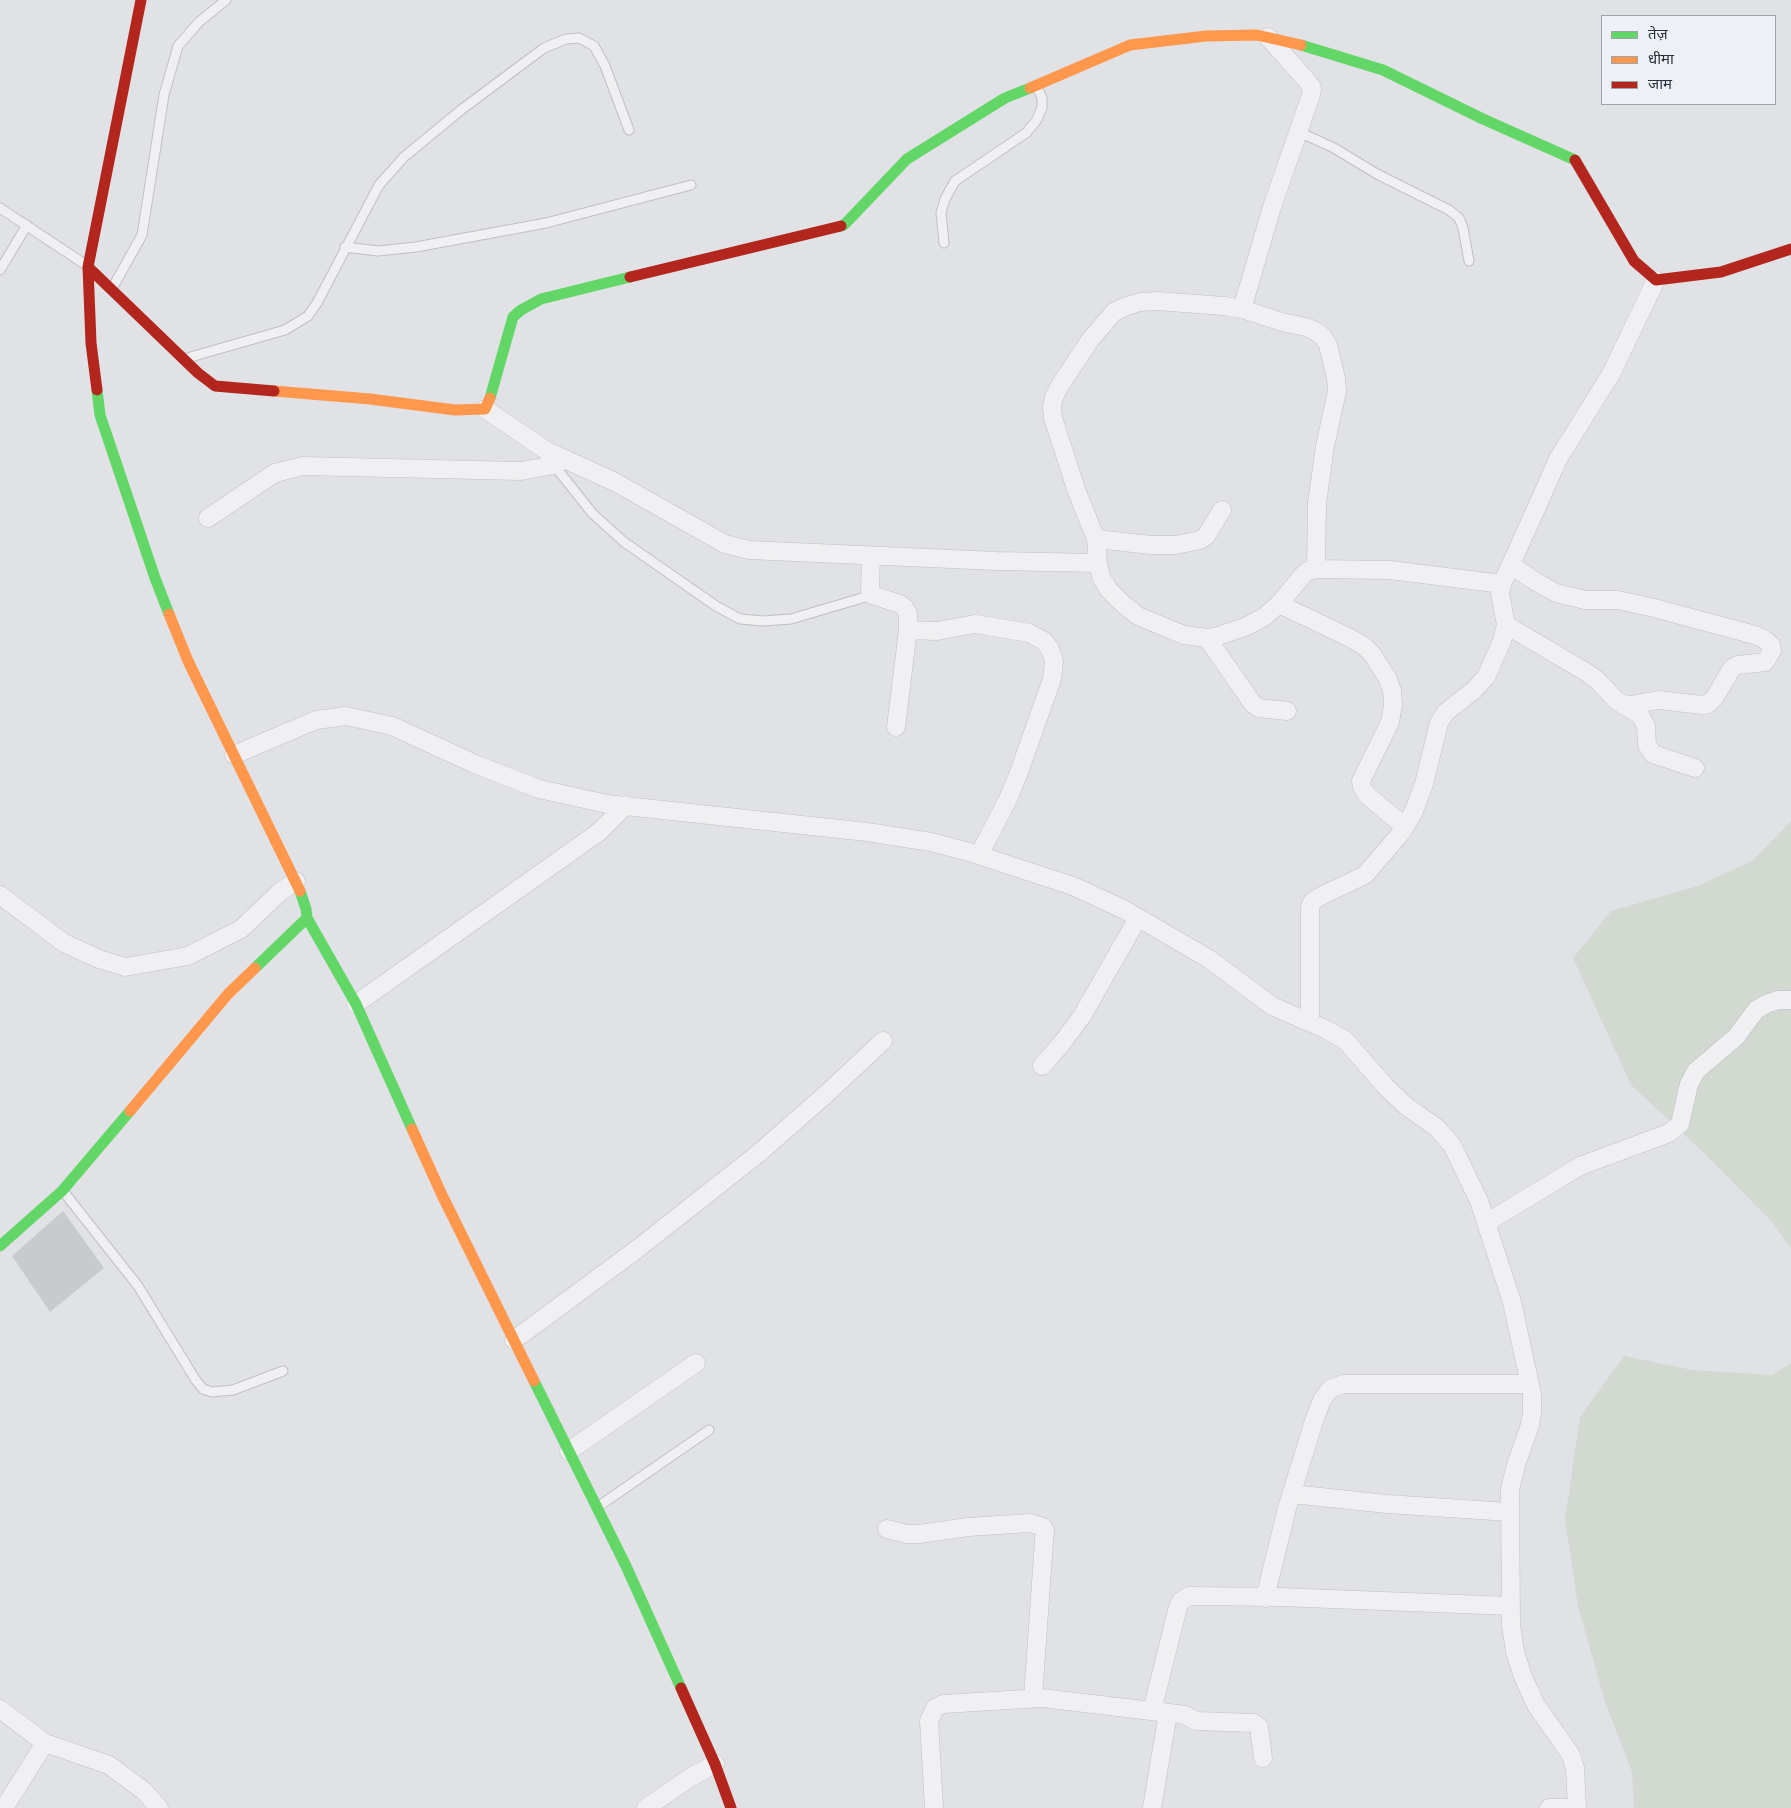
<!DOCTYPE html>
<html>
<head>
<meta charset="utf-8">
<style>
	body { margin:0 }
	#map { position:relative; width:1791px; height:1808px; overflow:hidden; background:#e0e2e5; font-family:"Public Sans","Noto Sans Devanagari",sans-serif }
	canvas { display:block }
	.legend { position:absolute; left:1601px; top:15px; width:175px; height:90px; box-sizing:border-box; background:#edf1f5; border:1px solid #9ea4ac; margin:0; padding:6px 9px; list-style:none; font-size:15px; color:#28303e }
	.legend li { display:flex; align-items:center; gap:10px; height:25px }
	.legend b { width:25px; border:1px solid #9ea4ac }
</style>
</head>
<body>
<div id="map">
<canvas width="1791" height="1808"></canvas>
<ul class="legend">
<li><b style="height:6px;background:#63d668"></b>तेज़</li>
<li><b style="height:6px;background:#ff974d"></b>धीमा</li>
<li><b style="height:6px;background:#b3261e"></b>जाम</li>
</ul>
</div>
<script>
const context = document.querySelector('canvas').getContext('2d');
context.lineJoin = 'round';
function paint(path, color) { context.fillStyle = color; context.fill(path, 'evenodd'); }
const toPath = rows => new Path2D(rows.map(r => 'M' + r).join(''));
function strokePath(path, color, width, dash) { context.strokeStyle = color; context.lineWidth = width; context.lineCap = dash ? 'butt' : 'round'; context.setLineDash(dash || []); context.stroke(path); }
paint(toPath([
	[1791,821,1791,1249,1773,1223,1702,1151,1631,1085,1573,958,1611,911,1698,886,1752,861],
	[1624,1356,1692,1370,1772,1375,1791,1363,1791,1808,1634,1808,1632,1772,1605,1702,1578,1606,1565,1519,1580,1417]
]), '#d1d9d0');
paint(toPath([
	[63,1211,104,1268,50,1312,12,1256]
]), '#c8cacd');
const lane = toPath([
	[1299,132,1334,148,1377,174,1449,210,1459,218,1463,228,1469,261],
	[0,208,86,265],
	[944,243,941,213,945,199,955,181,1026,133,1036,121,1042,108,1042,98,1037,87],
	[345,247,378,251,416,247,546,223,691,185],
	[0,270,27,225],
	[113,287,142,235,164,95,178,46,199,22,226,0],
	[187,358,285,330,308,316,317,303,379,185,404,157,461,110,544,48,566,39,579,38,594,46,605,66,629,130],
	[554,465,592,513,624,542,716,606,740,619,763,621,791,619,872,595],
	[63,1191,138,1286,195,1379,203,1389,212,1392,233,1390,283,1371],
	[599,1506,709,1430]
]);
const street = toPath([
	[1242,309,1272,207,1311,95,1312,88,1308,82,1268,37],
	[485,409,547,451,615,482,725,544,749,550,996,561,1098,563],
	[208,518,275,473,303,466,521,471,554,465,566,459],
	[1096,539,1151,545,1176,545,1200,540,1206,536,1222,510],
	[871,556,870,591,872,595,900,604,905,608,908,614,908,630,896,727],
	[1511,565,1533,580,1556,593,1585,600,1618,600,1654,608,1755,635,1764,639,1771,645,1772,651,1765,662,1738,665,1732,668,1715,697,1708,704,1702,705,1659,700,1624,706],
	[1316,569,1317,503,1325,446,1337,391,1336,378,1328,345,1323,337,1317,332,1306,327,1282,322,1242,309,1224,306,1157,301,1140,302,1127,306,1114,312,1090,340,1059,387,1054,397,1052,407,1053,418,1077,492,1096,539,1098,563,1101,577,1109,590,1123,604,1138,616,1184,635,1207,638,1218,636,1245,627,1264,617,1279,604,1303,575,1308,571,1316,569,1390,570,1502,584],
	[1279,604,1350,638,1364,646,1372,654,1388,679,1392,691,1393,705,1390,722,1361,781,1362,787,1367,795,1405,827],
	[1506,625,1586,672,1597,680,1616,700,1640,715,1646,726,1647,745,1653,754,1695,768],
	[908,630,937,631,975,624,1029,633,1044,641,1050,649,1054,661,1052,679,1018,775,1008,799,979,855],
	[1207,638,1253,704,1259,708,1287,711],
	[234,755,316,720,346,716,392,726,475,764,539,789,607,804,867,832,931,842,969,852,1073,886,1125,910,1209,959,1272,1006,1325,1029,1345,1040,1386,1087,1406,1106,1437,1128,1452,1145,1479,1201,1512,1302,1532,1394,1532,1413,1530,1425,1516,1465,1510,1489,1511,1625,1515,1652,1523,1677,1536,1705,1571,1755,1575,1768,1577,1808],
	[0,895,64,943,99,959,125,967,188,956,241,929,280,892,296,881],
	[356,1004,599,832,626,805],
	[1310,1023,1310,907,1312,902,1319,897,1365,875,1401,833,1413,813,1424,784,1439,723,1446,712,1474,690,1486,677,1502,641,1506,625,1500,593,1502,584,1540,500,1558,459,1611,374,1656,280],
	[1042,1066,1062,1043,1082,1016,1138,918],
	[1486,1223,1580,1166,1669,1133,1680,1124,1689,1084,1696,1071,1736,1037,1756,1010,1766,1004,1778,1000,1791,1000],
	[514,1340,636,1250,759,1153,824,1096,883,1041],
	[569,1451,696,1363],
	[1292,1494,1387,1504,1509,1512],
	[887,1529,907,1534,919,1534,968,1527,1030,1523,1043,1527,1045,1531,1044,1540,1033,1698],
	[1265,1598,1287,1508,1315,1418,1322,1400,1330,1389,1343,1384,1529,1384],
	[0,1709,45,1743,109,1765,144,1791,159,1808],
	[1152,1711,1178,1607,1181,1601,1189,1596,1280,1597,1511,1606],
	[4,1808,45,1743],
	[646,1808,691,1777,715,1764],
	[934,1808,929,1721,935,1708,943,1704,1042,1698,1177,1714,1185,1715,1196,1721,1254,1723,1259,1727,1263,1758],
	[1152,1808,1168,1713],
	[1549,1808,1571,1808]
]);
strokePath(lane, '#bec0c3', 11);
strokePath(street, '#bec0c3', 19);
strokePath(lane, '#f0f0f2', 9);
strokePath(street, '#f0f0f2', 18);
strokePath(toPath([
	[1301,45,1383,70,1483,119,1575,160],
	[841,226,844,225,907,159,1005,98,1030,88],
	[97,390,100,415,155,578,169,614],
	[490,398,513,317,521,310,541,299,630,277],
	[300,891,306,909,307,918,356,1004,412,1129],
	[255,968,307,918],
	[0,1246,62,1191,130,1111],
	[534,1381,626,1566,681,1688]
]), '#63d668', 11);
strokePath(toPath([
	[1030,88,1130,45,1206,36,1257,35,1301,45],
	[274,391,370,399,455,410,485,409,490,398],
	[169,614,188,661,300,891],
	[130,1111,228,994,255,968],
	[412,1129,442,1195,534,1381]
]), '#ff974d', 11);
strokePath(toPath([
	[1575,160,1634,261,1656,280,1721,272,1791,249],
	[88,267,198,373,215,386,274,391],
	[630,277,841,226],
	[97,390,91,343,88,267,141,0],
	[681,1688,715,1764,731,1808]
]), '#b3261e', 11);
</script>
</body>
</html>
